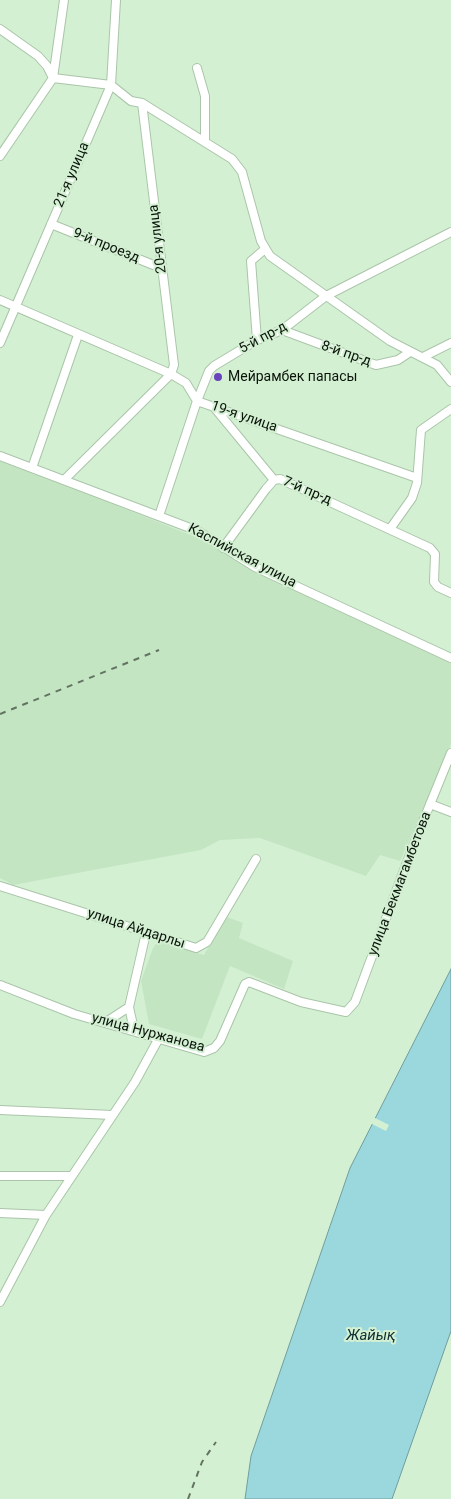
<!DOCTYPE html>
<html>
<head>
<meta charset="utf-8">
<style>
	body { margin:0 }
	canvas { display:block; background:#d4f0d3 }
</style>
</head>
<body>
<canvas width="451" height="1499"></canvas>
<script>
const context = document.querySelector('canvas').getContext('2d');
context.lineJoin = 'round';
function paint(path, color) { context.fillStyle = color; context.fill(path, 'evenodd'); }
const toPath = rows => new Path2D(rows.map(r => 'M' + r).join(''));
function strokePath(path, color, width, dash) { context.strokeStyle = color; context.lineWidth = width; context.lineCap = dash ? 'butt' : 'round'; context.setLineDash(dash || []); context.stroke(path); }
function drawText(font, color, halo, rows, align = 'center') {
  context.font = font + ' Roboto,sans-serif'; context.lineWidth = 4; context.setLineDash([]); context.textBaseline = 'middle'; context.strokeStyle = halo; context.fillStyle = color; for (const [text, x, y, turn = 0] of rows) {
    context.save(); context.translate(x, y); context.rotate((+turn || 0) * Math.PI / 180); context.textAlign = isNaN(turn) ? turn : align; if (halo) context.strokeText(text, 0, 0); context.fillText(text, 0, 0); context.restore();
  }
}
paint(toPath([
	[0,459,208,542,253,569,451,662,451,744,400,861,380,855,366,876,260,838,220,840,201,850,13,885,0,878],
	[227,917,243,923,239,938,293,961,284,989,230,966,202,1039,149,1024,141,981,153,948,158,941,204,955]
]), '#c3e5c2');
const water = toPath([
	[451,969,451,1331,392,1499,245,1499,251,1456,350,1168,451,969]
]);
paint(water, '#9bd8de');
strokePath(water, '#709d9e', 1);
paint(toPath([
	[373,1117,389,1125,386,1131,370,1123]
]), '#d4f0d3');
const minor = toPath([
	[0,29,38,56,47,66,53,78,111,85,131,101,142,103,232,159,242,172,261,241,270,256,390,341,437,365,451,382],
	[197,68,205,96,205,141],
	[0,156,53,78,64,0],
	[51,224,161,268],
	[0,300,171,374,186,383,197,401,417,478],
	[282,330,376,365,398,360,410,352],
	[257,340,251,261,265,249],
	[0,343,111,85,116,0],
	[423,357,451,343],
	[213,406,274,480],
	[0,456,198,531,255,567,451,658],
	[32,468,78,335],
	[64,480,171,374,174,365,142,103],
	[159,516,197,401,209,371,214,366,257,340,282,330,326,296,451,232],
	[390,529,412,498,417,483,421,430,451,409],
	[223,548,266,489,274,480,280,479,430,548,435,554,434,582,438,587,451,593],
	[430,804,451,812],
	[0,886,196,948,207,942,256,859],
	[0,985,74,1014,204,1052,214,1048,220,1041,245,984,249,982,301,1002,346,1012,355,1002,413,846,451,753],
	[129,1007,134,1030],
	[106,1022,129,1007,146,933],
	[0,1110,112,1115],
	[0,1176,71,1176],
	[0,1213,46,1215],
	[0,1302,46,1215,135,1082,159,1038]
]);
strokePath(minor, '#aac5a9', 10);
strokePath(minor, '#fff', 8);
strokePath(toPath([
	[0,714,159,650],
	[188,1499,202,1462,216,1442]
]), '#627461', 2, [6, 6]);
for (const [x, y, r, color] of [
	[218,377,5,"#6844bd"]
]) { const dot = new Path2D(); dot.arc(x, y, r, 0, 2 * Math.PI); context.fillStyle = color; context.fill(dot); strokePath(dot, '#d4f0d3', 2); }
drawText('14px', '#0a140a', '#d4f0d3', [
	["21-я улица",72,175,-67],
	["20-я улица",158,239,-97],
	["9-й проезд",106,246,22],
	["5-й пр-д",263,338,-28],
	["8-й пр-д",346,354,19],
	["19-я улица",244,417,19],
	["7-й пр-д",307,491,23],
	["Каспийская улица",242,556,28],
	["улица Бекмагамбетова",400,884,-69],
	["улица Айдарлы",136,929,18],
	["улица Нуржанова",148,1033,15]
]);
drawText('14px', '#0a140a', '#d4f0d3', [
	["Мейрамбек папасы",228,377]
], 'left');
drawText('italic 15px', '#0f2f32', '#d4f0d3', [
	["Жайық",371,1336]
]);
</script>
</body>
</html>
